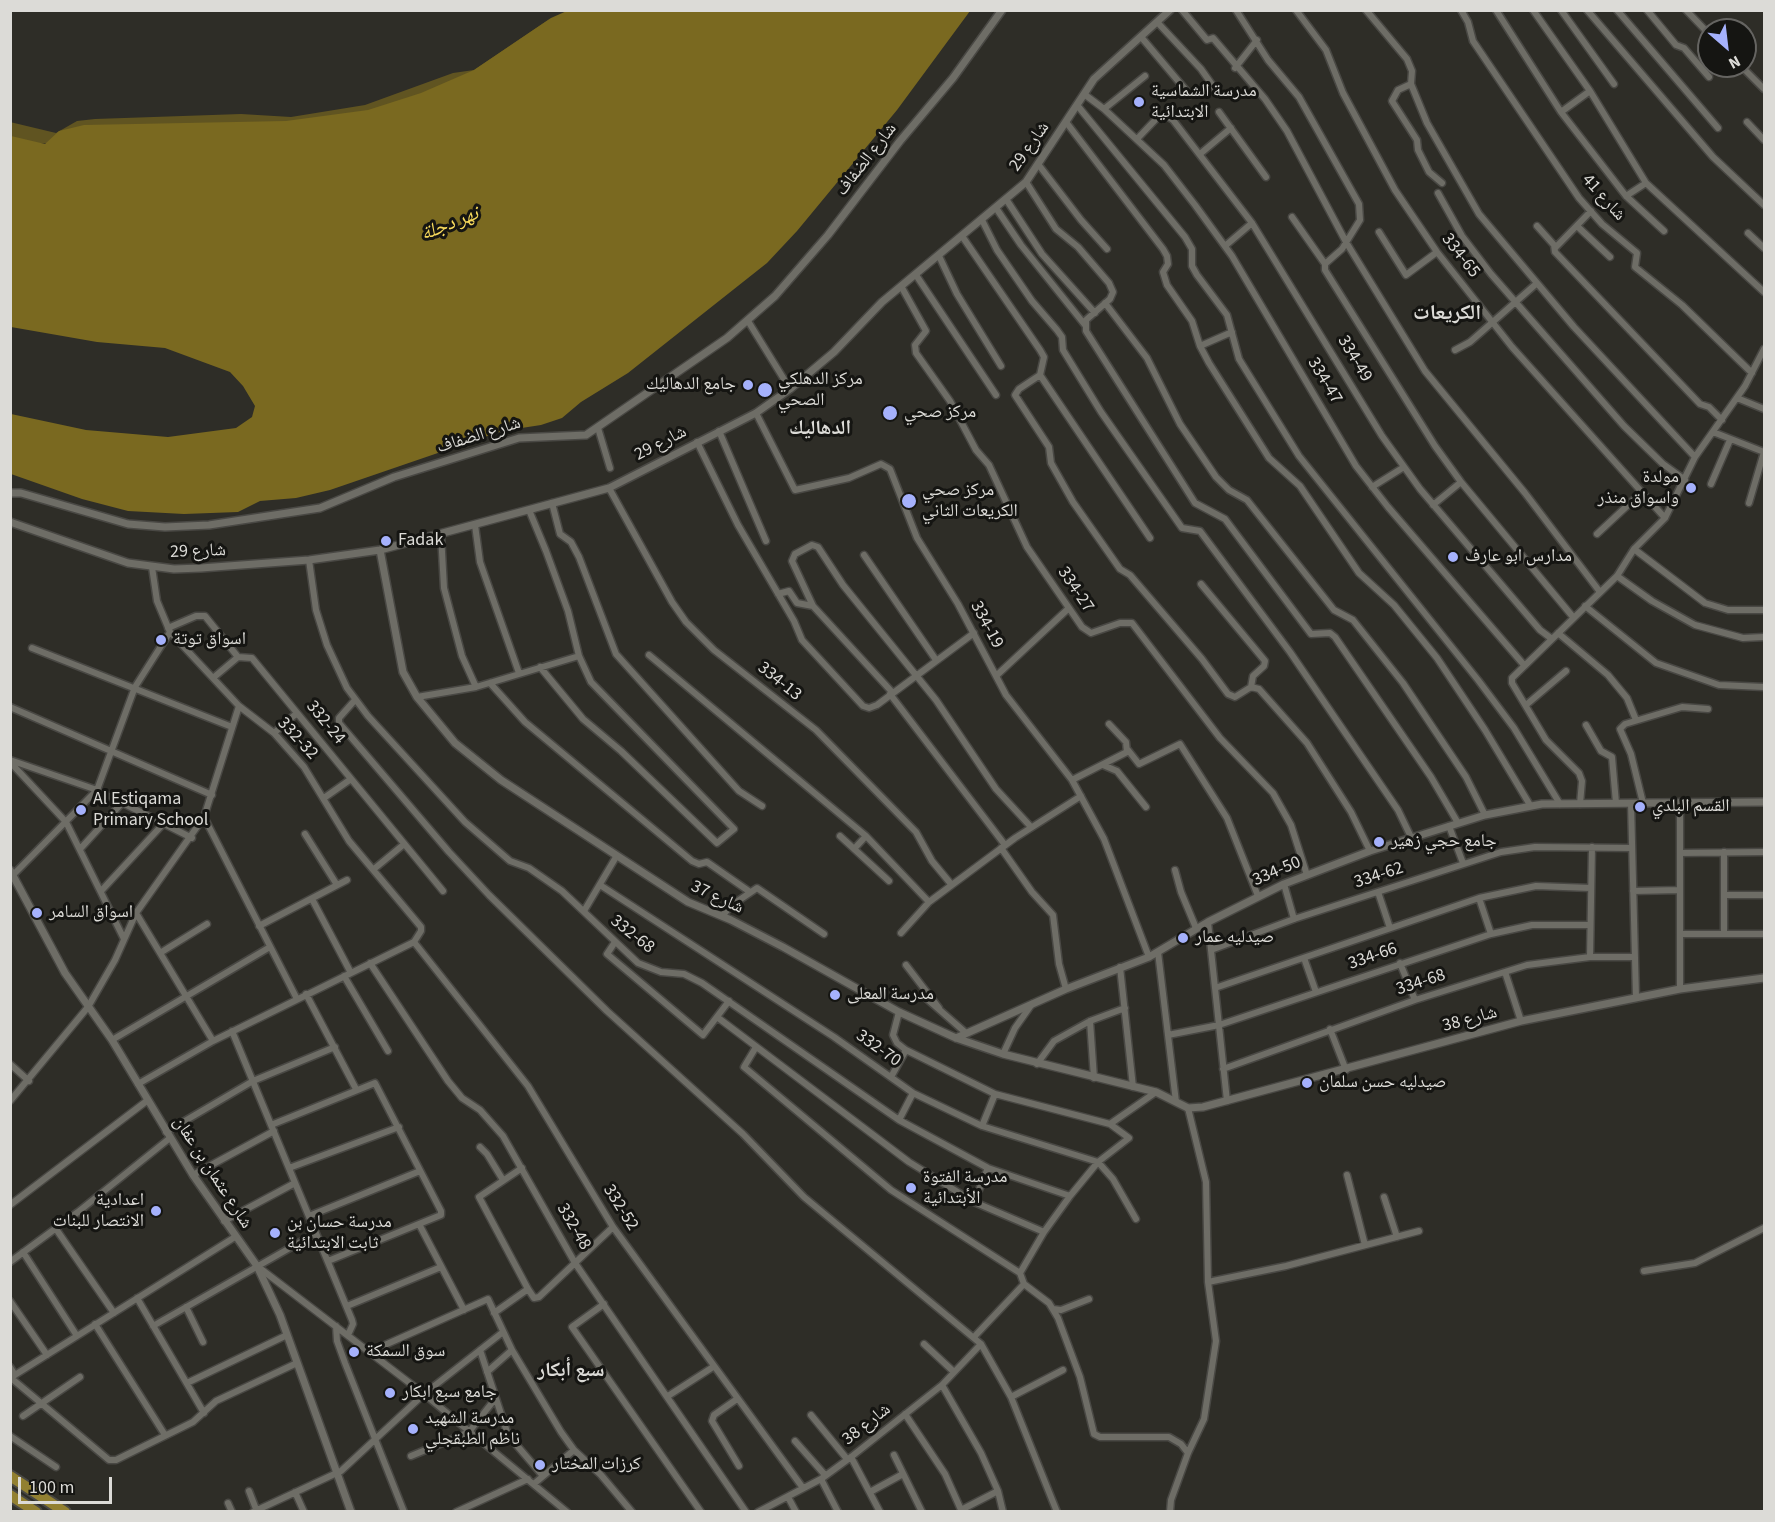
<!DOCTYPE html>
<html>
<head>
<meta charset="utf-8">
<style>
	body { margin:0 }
	#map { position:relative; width:1775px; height:1522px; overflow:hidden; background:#2e2d27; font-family:"Source Sans 3",sans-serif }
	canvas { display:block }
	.frame { position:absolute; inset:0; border:12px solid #dcdbd7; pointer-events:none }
	.north { position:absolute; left:1697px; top:18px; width:60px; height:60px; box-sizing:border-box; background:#151512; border:2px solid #656461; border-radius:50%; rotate:152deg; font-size:16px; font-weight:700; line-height:24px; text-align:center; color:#dcdbd7 }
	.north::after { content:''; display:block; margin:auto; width:21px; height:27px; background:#a5b1fc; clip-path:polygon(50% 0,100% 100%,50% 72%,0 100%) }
	.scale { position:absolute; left:18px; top:1477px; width:94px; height:27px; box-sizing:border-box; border:3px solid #dcdbd7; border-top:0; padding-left:8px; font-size:18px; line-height:21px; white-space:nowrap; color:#dcdbd7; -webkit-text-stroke:4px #151512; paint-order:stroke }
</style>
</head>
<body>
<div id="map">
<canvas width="1775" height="1522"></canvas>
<div class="frame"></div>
<div class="north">N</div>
<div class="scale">100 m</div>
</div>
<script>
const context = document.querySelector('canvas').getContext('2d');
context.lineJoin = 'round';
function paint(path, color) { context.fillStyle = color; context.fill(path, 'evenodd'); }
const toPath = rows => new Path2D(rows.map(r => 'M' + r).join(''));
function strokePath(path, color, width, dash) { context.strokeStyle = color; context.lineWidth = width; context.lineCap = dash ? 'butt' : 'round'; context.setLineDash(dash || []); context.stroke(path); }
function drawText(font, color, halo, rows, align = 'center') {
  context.font = font + ' "Source Sans 3","Noto Naskh Arabic",sans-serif'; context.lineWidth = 6; context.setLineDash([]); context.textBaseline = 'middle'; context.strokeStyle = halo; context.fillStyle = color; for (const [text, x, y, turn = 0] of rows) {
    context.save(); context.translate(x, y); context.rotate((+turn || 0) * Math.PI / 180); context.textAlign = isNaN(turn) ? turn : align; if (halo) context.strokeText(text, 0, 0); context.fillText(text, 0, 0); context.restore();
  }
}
paint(toPath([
	[551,18,470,90,279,132,11,145,10,122,56,133,77,121,95,119,241,114,291,117,365,105,453,73,474,70]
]), '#605421');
paint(toPath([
	[569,10,970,11,897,110,797,231,767,263,628,373,581,402,562,418,541,425,502,431,330,490,296,498,260,501,238,512,184,514,128,511,82,499,11,474,11,414,86,430,168,437,236,428,252,417,255,406,243,386,230,372,165,348,97,342,11,327,11,136,45,144,59,131,84,125,286,121,368,110,421,93,474,70,551,18]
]), '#7a6920');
const minor = toPath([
	[1182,10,1207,40,1213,38,1265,99,1287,131,1346,242,1425,371,1525,493,1600,592],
	[1236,10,1268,60,1299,97,1359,204,1360,220,1342,249,1325,264,1325,270,1435,446,1461,482,1573,617],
	[1296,10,1326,50,1343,93,1395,190,1437,252,1512,347,1665,518],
	[1366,10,1407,59,1412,71,1411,84,1427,123,1479,214,1574,327,1695,457],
	[1461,10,1468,22,1473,41,1579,198,1602,224,1637,253,1635,267,1682,305,1752,373],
	[1496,10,1561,112,1626,196,1664,231],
	[1533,10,1590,91,1646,183,1764,292],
	[1561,10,1614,84],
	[1587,10,1713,157,1764,205],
	[1617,10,1718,128],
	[1647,10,1676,45,1684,48,1709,77],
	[1686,10,1709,34],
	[1158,23,1201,69,1218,93],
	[1142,38,1190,95],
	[1741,66,1764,89],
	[1235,68,1257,40],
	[1411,84,1398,90,1392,101,1417,140,1418,150,1429,172,1442,183],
	[1084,94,1104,109,1145,76],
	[1077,105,1185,237,1192,249,1192,266,1197,275,1227,315,1239,359,1299,456,1478,680,1514,728,1560,804],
	[1104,109,1164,165,1195,205,1232,256,1356,466,1388,507,1524,665],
	[1219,112,1266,177],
	[1561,112,1590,91],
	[1066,122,1163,249,1167,256,1168,264,1163,272,1167,285,1192,321,1200,346,1209,363,1269,458,1300,486,1359,573,1394,605,1437,658,1485,730,1530,805],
	[1747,122,1764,140],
	[1137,139,1158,117,1165,115,1173,120,1252,223,1382,436,1420,489,1540,630,1552,639],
	[1200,154,1231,128],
	[1038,164,1081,220,1107,249],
	[1026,182,1056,229,1078,247,1109,283,1113,292,1110,299,1086,320,1086,331,1195,503,1225,519,1311,634,1330,633,1335,637,1431,777,1458,823],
	[1438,193,1462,236,1491,274,1624,426,1663,464,1685,480],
	[1626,196,1646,183],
	[1006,199,1042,254,1095,313],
	[996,208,1021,245,1085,325],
	[1292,217,1325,264],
	[982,220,997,250,1032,301,1057,330,1062,337,1063,350,1101,412,1182,528,1200,531,1290,652,1398,810,1411,837],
	[1537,226,1554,245,1555,252,1700,404,1709,407,1722,420],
	[1577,226,1610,257],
	[1379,232,1406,275,1437,252],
	[1748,233,1764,248],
	[962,236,1040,350,1044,357,1040,375],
	[1225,246,1252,223],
	[1555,248,1591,211],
	[939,256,957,294,1001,366],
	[916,275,996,395],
	[901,286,926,331,915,345,916,353,950,401,976,450,989,465,1027,547,1082,627,1091,633,1120,623,1132,623,1220,738,1273,793,1291,825,1307,875],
	[1105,303,1147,358,1180,424,1216,477,1229,490,1247,500,1334,610,1353,620,1403,683,1466,777,1485,815],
	[748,321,790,389],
	[1200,346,1232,332],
	[1455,350,1470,342,1536,284],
	[1040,375,1019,389,1015,395,1049,447,1051,463,1073,502,1120,569,1130,575,1202,659,1228,694,1235,697,1251,687,1253,676,1264,666,1265,661,1201,584],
	[1040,375,1150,538],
	[1737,398,1764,409],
	[756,413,795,490,849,478,881,464,890,469,917,538,958,604,1006,695,1072,780,1104,839,1149,957],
	[598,428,610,468],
	[719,431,766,541],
	[1713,432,1764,452],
	[697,442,738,525,794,621,802,640,863,706,869,708,877,705,974,633],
	[1711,484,1730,440],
	[1372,487,1404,467],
	[609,488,672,602,686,622,714,650,816,730,916,832,932,861,951,884],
	[552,503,560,534,571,542,579,557,616,654,739,791,762,806],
	[1749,503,1764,452],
	[1433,505,1461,482],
	[529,510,546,551,568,611,579,656,591,682,734,829,717,843,621,751,583,719,540,667],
	[475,525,480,562,519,673],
	[441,534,444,588,462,656,476,687],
	[1597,534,1642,492],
	[1634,549,1705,603,1728,610,1764,610],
	[864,555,936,660],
	[309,560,316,610,327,645,347,688,368,716,465,822,510,861,529,868,562,891,638,963,661,972,684,974,702,983,899,1120,988,1168,1070,1196],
	[1617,576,1652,601,1695,625,1743,638,1764,637],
	[778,594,789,591,797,603,813,606],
	[1585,606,1656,663,1719,685,1764,687],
	[168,628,196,616,205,616,238,657,252,658,443,891],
	[1558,633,1608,675,1627,698,1636,720],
	[32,648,232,727],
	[649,655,866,836,929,902,1015,838,1081,796],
	[996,676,1069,608],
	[213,678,238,657],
	[490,683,525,722,692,861,699,864,707,862,750,892],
	[1251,687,1259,689,1307,743,1351,812,1370,851],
	[892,692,813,606,792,561,795,554,812,545,818,547,843,585,936,700,996,789,1031,827],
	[890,694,1005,845],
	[417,697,476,687,579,656],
	[355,700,339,718,339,723,449,852,489,895,607,1011,743,1134,804,1197,981,1344,1011,1397,1057,1512],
	[1526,705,1566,671],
	[10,707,212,795],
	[1586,725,1601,751,1612,757,1616,803],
	[274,733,297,713],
	[1128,750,1139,764,1180,744,1227,818,1258,896],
	[10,760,97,790,192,838],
	[10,762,66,822,124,939],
	[1103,765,1117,771,1146,807],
	[1072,780,1127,752,1126,742,1109,724],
	[324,798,351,779],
	[1631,803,1636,997],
	[1643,803,1631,754,1620,729,1625,724,1682,707,1708,709],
	[1580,804,1582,781,1579,773,1546,740,1512,683,1512,678,1617,576,1634,549,1665,518,1695,457,1745,386,1764,349],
	[204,817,297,999],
	[1449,826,1463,863],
	[305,834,337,885],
	[840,836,889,881],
	[81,848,122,803],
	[1001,848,1032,892,1053,915,1059,964,1066,989],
	[854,849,866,836],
	[1680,853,1764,852],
	[374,869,403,845],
	[1175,870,1181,892,1196,928],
	[14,874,97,790,135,687,170,632],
	[1284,884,1294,919],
	[600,885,834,1037,913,1093,982,1126,1098,1162,1113,1179,1136,1219],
	[102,890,164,823],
	[1633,891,1680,890],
	[1378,892,1390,928],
	[1724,895,1764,895],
	[1479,898,1491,934],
	[312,899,351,973],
	[584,911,616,857],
	[136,913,213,1041],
	[722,916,732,905,757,888,824,934],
	[1208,922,1227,1101],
	[259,926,347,880],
	[901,933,929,902],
	[1680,934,1764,934],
	[1724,934,1724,852],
	[414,942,528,1086,613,1227,803,1488],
	[615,942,607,954,703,1035,729,1001],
	[1211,950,1294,919,1501,852,1535,847,1632,848],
	[1158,952,1176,1102],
	[160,953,207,924],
	[1590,957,1592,847],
	[1304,958,1316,992],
	[370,963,448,1081,462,1098,480,1110,503,1136,575,1263,746,1512],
	[1400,963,1415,1000],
	[906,965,939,1008],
	[1120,967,1133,1087],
	[1505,972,1521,1021],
	[344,976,388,1051],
	[1215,988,1479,898,1536,886,1591,888],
	[1680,989,1680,802],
	[306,994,356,1089],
	[926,998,966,1033],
	[899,1012,893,1035,897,1043,906,1050,995,1094,1110,1124,1129,1138,1098,1162,1070,1196,1044,1232,1020,1273,1024,1284,974,1337],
	[717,1017,909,1162,974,1202,1044,1232],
	[1090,1021,1094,1078],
	[1330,1029,1346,1070],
	[232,1031,352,1320,353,1324,348,1335],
	[1168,1035,1219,1025,1491,934,1532,925,1590,925],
	[112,1040,270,947],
	[756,1047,744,1067,891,1190,1020,1273],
	[1003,1054,1015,1028,1032,1004],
	[10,1064,29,1081],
	[1037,1064,1054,1041,1090,1021,1125,1008],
	[1223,1069,1415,1000,1527,965,1590,957,1635,957],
	[891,1077,906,1050],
	[138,1084,213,1041,414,942,421,931,421,927,349,841,304,767,274,733,239,706,170,632,157,601,152,567],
	[10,1101,88,1007,115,960,136,913,204,817,239,706],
	[899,1120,913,1093],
	[1110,1124,1156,1092],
	[271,1125,375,1083,441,1211,441,1215,328,1261],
	[982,1126,995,1094],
	[166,1132,253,1081,335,1047],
	[480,1147,487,1154,503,1180],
	[289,1168,399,1127],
	[522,1168,479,1197,528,1289],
	[193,1175,274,1131],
	[1347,1175,1365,1245],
	[1384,1197,1397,1237],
	[974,1202,988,1168],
	[10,1205,148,1100],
	[309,1216,420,1171],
	[224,1221,295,1183],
	[419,1224,464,1310],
	[56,1229,114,1313],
	[23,1252,77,1336],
	[10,1262,78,1212,170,1138],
	[257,1266,424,1394,567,1512],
	[1644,1271,1695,1263,1764,1228],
	[1208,1282,1286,1266,1419,1231],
	[1024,1284,1049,1303,1058,1318,1080,1377,1094,1434,1100,1437,1169,1437,1181,1444,1188,1453],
	[137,1298,204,1413],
	[10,1301,47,1355],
	[604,1304,572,1327,701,1512],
	[347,1306,441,1267],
	[186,1307,203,1342],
	[1053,1309,1061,1310,1089,1299],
	[494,1313,528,1289,534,1298,539,1297,613,1227],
	[95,1324,165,1435],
	[153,1326,316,1233],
	[336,1326,337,1341,345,1363,404,1512],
	[924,1344,954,1372],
	[480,1350,508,1435,543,1476],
	[369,1352,488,1299,512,1350,561,1432,574,1450,601,1475,632,1512],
	[10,1367,15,1375],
	[487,1372,512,1350],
	[10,1378,235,1237],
	[11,1378,109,1460,116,1460,193,1422,216,1401,297,1363],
	[187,1383,287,1335],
	[942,1385,981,1453,998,1491,1003,1512],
	[668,1396,713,1367],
	[1011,1397,1063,1370],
	[737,1399,714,1415,712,1421,739,1466],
	[905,1414,945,1474,962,1512],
	[811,1415,847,1459],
	[23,1416,80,1377],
	[10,1436,56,1467],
	[795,1441,825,1475],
	[894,1455,922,1512],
	[411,1456,469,1432,495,1399],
	[851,1457,880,1512],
	[821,1479,838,1512],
	[535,1483,574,1450],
	[249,1491,256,1509],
	[295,1492,304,1512],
	[870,1492,903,1474],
	[788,1497,796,1512],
	[228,1503,232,1512],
	[961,1510,998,1491],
	[253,1512,341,1471,424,1394,503,1332],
	[456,1512,528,1479],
	[758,1512,821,1479,851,1457,942,1385,981,1344],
	[1170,1512,1171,1500,1188,1453,1204,1419,1216,1341,1208,1282,1206,1182,1188,1108]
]);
const tertiary = toPath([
	[10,493,21,493,128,524,165,527,209,525,320,508,394,477,519,438,586,435,727,338,775,296,828,235,900,141,953,78,1002,10],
	[10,522,128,563,174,569,201,568,309,560,380,550,609,488,756,413,790,389,834,352,882,302,1026,182,1094,79,1170,10],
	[380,550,403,672,417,697,455,743,501,780,688,902,731,920,783,947,899,1012,956,1038,1003,1054,1156,1092,1188,1108,1203,1107,1521,1021,1680,989,1764,978],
	[10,870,65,973,112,1040,193,1175,257,1266,280,1315,351,1512],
	[956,1038,1066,989,1149,957,1208,922,1284,884,1370,851,1485,815,1542,804,1764,802]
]);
const motorway = toPath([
	[10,1476,65,1512],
	[10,1495,36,1512]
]);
strokePath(minor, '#494844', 9);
strokePath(tertiary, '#494844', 10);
strokePath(motorway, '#494844', 14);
strokePath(minor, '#6e6d66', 6);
strokePath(tertiary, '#6e6d66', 7);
strokePath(motorway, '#928031', 10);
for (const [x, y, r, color] of [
	[1139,102,6,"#a5b1fc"],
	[748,385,6,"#a5b1fc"],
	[765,390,8,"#a5b1fc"],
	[890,413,8,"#a5b1fc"],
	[1691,488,6,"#a5b1fc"],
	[909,501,8,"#a5b1fc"],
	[386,541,6,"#a5b1fc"],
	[1453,557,6,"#a5b1fc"],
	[161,640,6,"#a5b1fc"],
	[1640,807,6,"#a5b1fc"],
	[81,810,6,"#a5b1fc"],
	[1379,842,6,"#a5b1fc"],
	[37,913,6,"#a5b1fc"],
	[1183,938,6,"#a5b1fc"],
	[835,995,6,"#a5b1fc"],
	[1307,1083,6,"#a5b1fc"],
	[911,1188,6,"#a5b1fc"],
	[156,1211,6,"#a5b1fc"],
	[275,1233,6,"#a5b1fc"],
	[354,1352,6,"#a5b1fc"],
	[390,1393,6,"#a5b1fc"],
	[413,1429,6,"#a5b1fc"],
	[540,1465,6,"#a5b1fc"]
]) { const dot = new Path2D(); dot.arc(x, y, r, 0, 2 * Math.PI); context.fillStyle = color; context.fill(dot); strokePath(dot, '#151512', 2); }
drawText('18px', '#dcdbd7', '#151512', [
	["مدرسة الشماسية",1151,92],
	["الابتدائية",1151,113],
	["مركز الدهلكي",778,380],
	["الصحي",778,401],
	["جامع الدهاليك",736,385,"right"],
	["مركز صحي",904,413],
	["مولدة",1679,478,"right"],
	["واسواق منذر",1679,499,"right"],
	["مركز صحي",922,491],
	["الكريعات الثاني",922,512],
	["Fadak",398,541],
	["مدارس ابو عارف",1465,557],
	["اسواق توتة",173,640],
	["Al Estiqama",93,800],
	["Primary School",93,821],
	["القسم البلدي",1652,807],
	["جامع حجي زهير",1391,842],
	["اسواق السامر",49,913],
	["صيدليه عمار",1195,938],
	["مدرسة المعلى",847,995],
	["صيدليه حسن سلمان",1319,1083],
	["مدرسة الفتوة",923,1178],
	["الأبتدائية",923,1199],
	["اعدادية",144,1201,"right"],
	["الانتصار للبنات",144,1222,"right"],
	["مدرسة حسان بن",287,1223],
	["ثابت الابتدائية",287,1244],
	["سوق السمكة",366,1352],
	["جامع سبع ابكار",402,1393],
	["مدرسة الشهيد",425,1419],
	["ناظم الطبقجلي",425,1440],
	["كرزات المختار",552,1465]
], 'left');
drawText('18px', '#dcdbd7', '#151512', [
	["شارع 29",1030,147,-55],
	["شارع الضفاف",867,160,-52],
	["شارع 41",1603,198,48],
	["334-65",1460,256,52],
	["334-49",1354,359,59],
	["334-47",1324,381,59],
	["شارع الضفاف",479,436,-17],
	["شارع 29",661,444,-27],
	["شارع 29",198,552,-2],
	["334-27",1075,590,56],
	["334-19",986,625,62],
	["334-13",779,682,39],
	["332-24",325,723,51],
	["332-32",297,739,47],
	["334-50",1277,872,-23],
	["334-62",1379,876,-18],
	["شارع 37",717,898,25],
	["332-68",632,935,38],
	["334-66",1373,957,-19],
	["334-68",1421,983,-18],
	["شارع 38",1470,1020,-15],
	["332-70",878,1049,35],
	["شارع عثمان بن عفان",212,1173,57],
	["332-52",620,1208,58],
	["332-48",573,1227,60],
	["شارع 38",867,1425,-38]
]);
drawText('italic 20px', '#f7da5c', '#151512', [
	["نهر دجلة",450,225,-22]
]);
drawText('bold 20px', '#dcdbd7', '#151512', [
	["الدهاليك",820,430],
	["سبع أبكار",571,1372]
]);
drawText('bold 21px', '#dcdbd7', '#151512', [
	["الكريعات",1447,314]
]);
</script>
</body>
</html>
